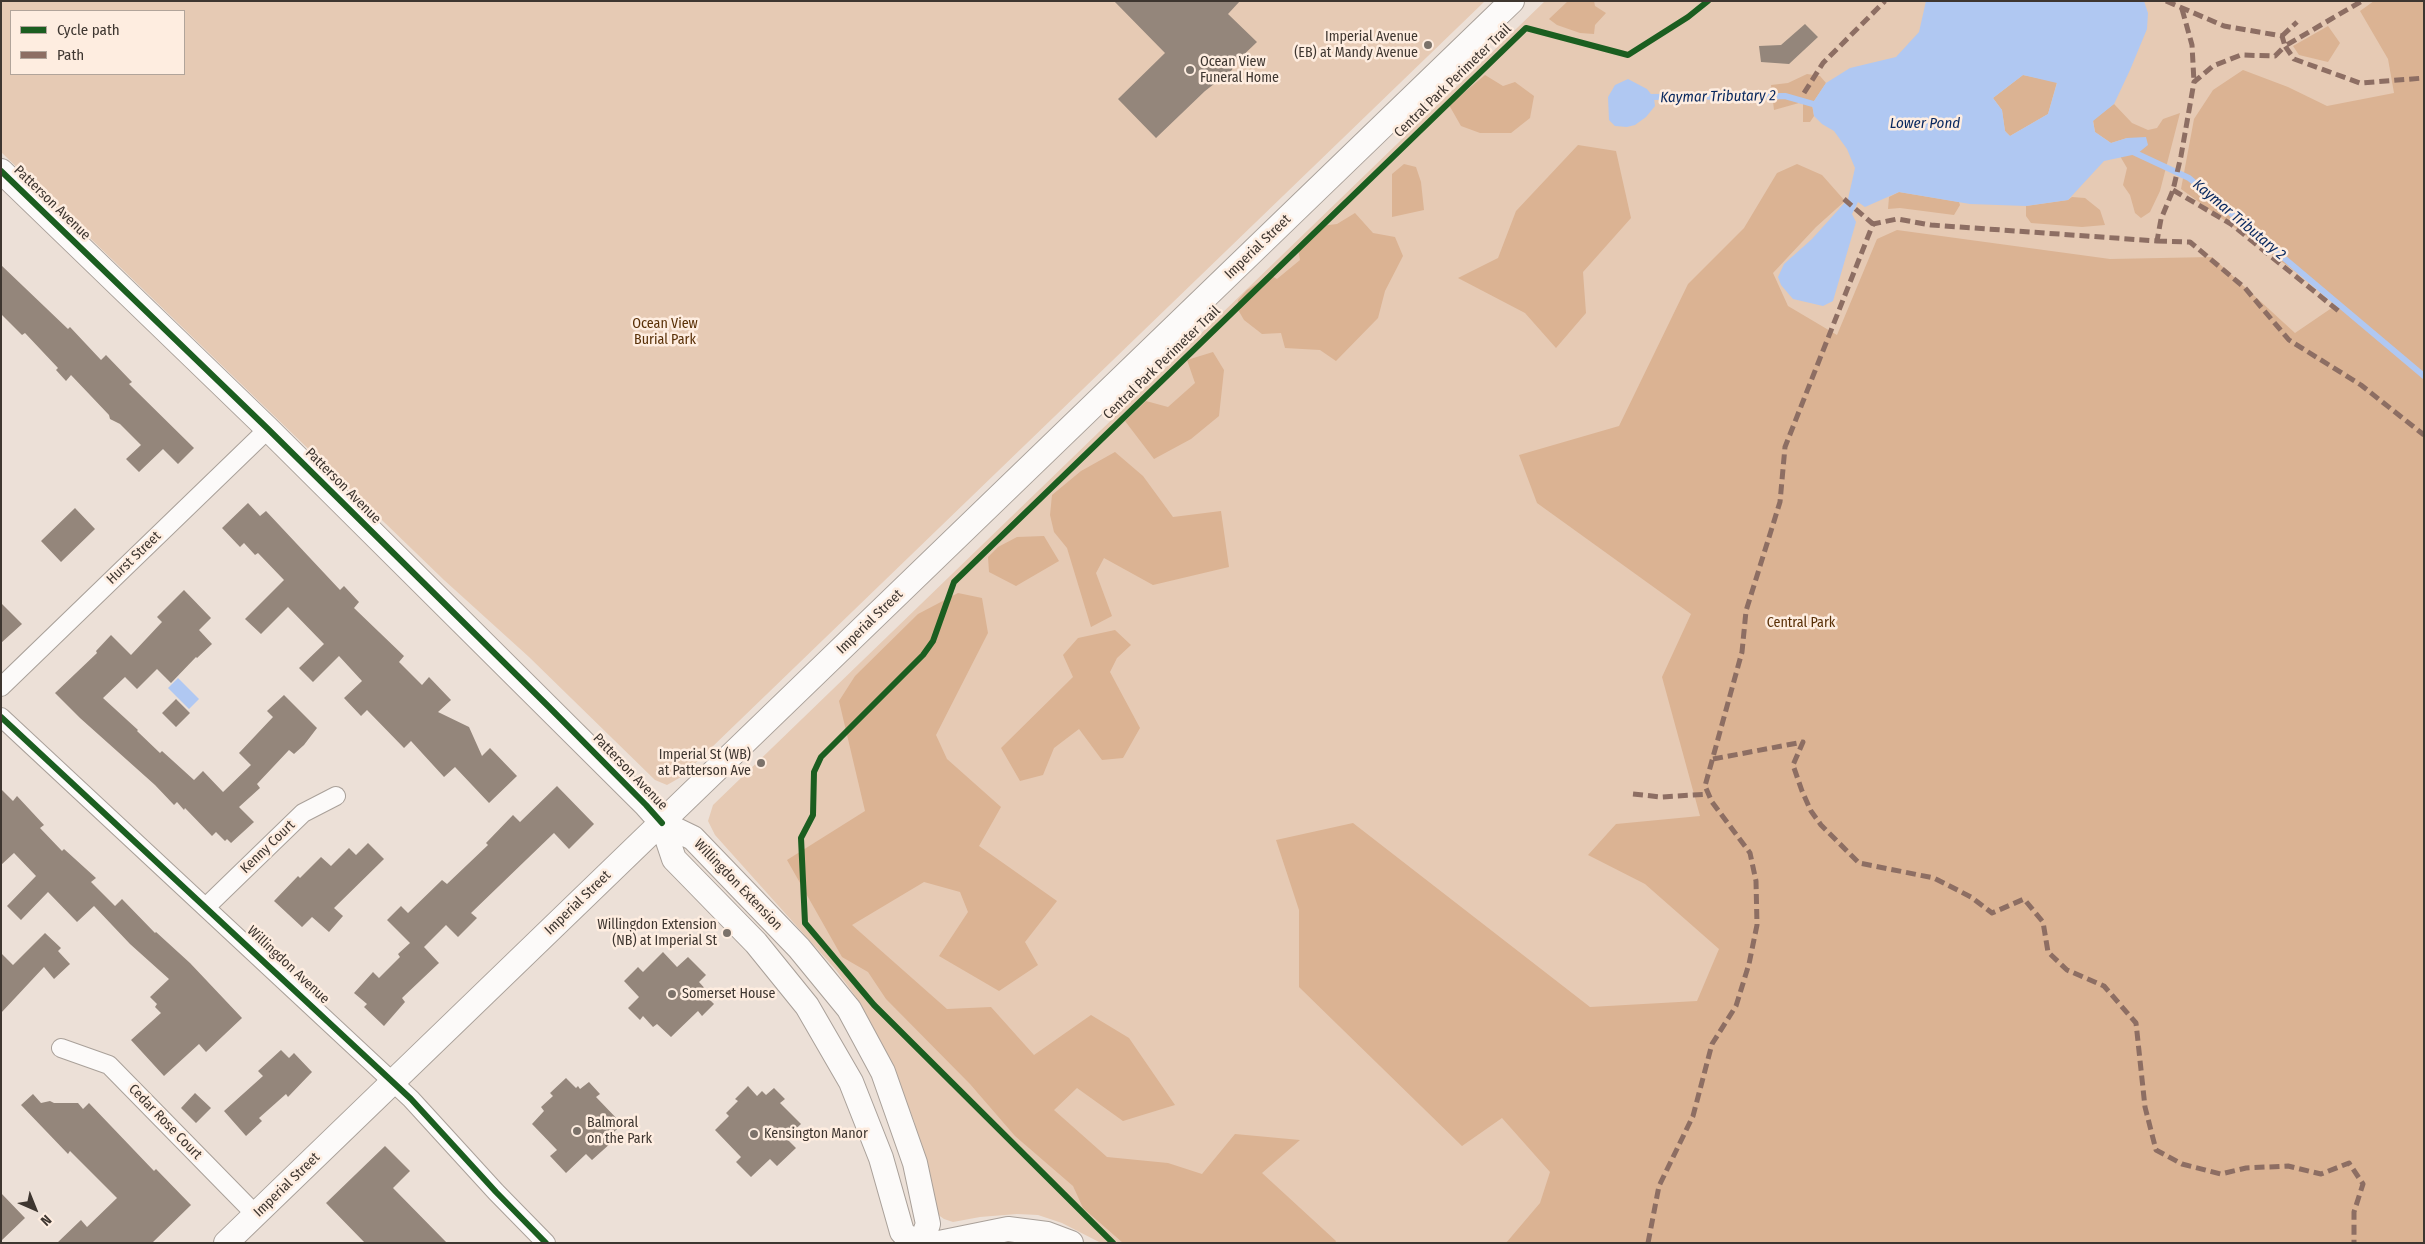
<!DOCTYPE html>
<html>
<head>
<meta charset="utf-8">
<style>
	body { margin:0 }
	#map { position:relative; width:2425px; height:1244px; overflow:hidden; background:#ece0d7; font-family:"Fira Sans Condensed",sans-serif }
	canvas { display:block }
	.frame { position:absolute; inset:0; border:2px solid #3e3630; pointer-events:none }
	.legend { position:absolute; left:10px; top:10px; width:175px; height:65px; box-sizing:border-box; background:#feede0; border:1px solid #b1a49a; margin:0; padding:6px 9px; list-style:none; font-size:15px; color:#3e3630 }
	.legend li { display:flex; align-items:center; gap:10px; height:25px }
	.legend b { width:25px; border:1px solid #b1a49a }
	.north { position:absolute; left:10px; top:1184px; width:50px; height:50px; -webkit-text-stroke:4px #feede0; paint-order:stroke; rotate:136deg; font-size:14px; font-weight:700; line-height:20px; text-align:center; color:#3e3630 }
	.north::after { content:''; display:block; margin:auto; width:18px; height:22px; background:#3e3630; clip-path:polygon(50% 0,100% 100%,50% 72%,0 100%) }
</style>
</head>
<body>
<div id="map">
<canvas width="2425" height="1244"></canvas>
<div class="frame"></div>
<ul class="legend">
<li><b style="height:6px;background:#1b5e20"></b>Cycle path</li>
<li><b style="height:6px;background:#8d6e63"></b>Path</li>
</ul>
<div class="north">N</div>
</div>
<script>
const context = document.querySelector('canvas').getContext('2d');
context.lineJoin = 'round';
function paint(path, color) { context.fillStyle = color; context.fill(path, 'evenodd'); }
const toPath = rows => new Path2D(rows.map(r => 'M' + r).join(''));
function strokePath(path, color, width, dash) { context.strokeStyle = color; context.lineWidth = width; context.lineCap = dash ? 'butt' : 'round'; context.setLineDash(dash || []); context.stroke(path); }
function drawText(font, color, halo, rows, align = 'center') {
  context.font = font + ' "Fira Sans Condensed",sans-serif'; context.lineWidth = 5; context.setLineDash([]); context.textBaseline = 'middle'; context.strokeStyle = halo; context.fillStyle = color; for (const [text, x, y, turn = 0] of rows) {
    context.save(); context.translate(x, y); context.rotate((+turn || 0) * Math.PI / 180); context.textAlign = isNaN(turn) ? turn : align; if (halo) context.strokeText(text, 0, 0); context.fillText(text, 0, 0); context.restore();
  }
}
paint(toPath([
	[1,1,1485,1,681,777,667,785,655,780,529,657,444,580,1,152],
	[11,11,184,11,184,74,11,74],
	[1545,1,2424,1,2424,1243,1101,1243,1062,1223,1038,1215,1017,1214,980,1217,953,1222,944,1219,937,1214,914,1121,882,1044,856,997,836,970,715,835,708,821,713,805]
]), '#e6cab4');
paint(toPath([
	[1568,1,1594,1,1595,6,1606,13,1595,25,1594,34,1580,33,1557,25,1549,19],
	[2374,1,2424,1,2424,1243,1506,1243,1540,1203,1550,1172,1502,1118,1462,1146,1299,987,1299,910,1276,840,1353,823,1590,1007,1697,1001,1719,949,1645,884,1588,855,1616,824,1700,816,1662,677,1691,614,1537,503,1519,455,1619,426,1688,284,1744,228,1777,173,1797,164,1822,175,1845,201,1816,227,1773,273,1788,306,1837,335,1877,239,1897,230,2110,259,2212,257,2295,333,2339,303,2181,189,2194,119,2213,90,2243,70,2288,87,2327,106,2394,93,2388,59,2360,11],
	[2328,26,2340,43,2328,62,2299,55,2293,46],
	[1807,74,1820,76,1826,83,1812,104,1814,116,1810,122,1803,122,1803,104,1799,103,1774,110,1771,85,1788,83],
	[1485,75,1503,86,1515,82,1534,96,1530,118,1511,133,1480,133,1461,126,1449,105],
	[2023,75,2057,82,2048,114,2010,136,2005,131,2002,110,1993,98],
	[2114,104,2132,123,2148,130,2157,128,2163,119,2180,113,2160,191,2150,212,2141,218,2135,213,2130,195,2123,185,2127,168,2120,156,2137,154,2127,138,2111,143,2095,132,2093,120],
	[1578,145,1616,151,1631,218,1583,272,1586,313,1556,348,1525,313,1458,278,1498,258,1516,211],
	[1404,164,1416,167,1421,182,1424,210,1392,217,1392,174],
	[1899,192,1959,202,1960,205,1954,215,1900,208,1888,209,1889,197],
	[2072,197,2085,198,2100,210,2105,225,2082,227,2031,223,2026,216,2026,206,2068,200],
	[1355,213,1373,233,1395,237,1403,256,1385,291,1378,318,1336,361,1320,350,1285,348,1281,333,1262,334,1244,320,1237,308,1238,300,1247,290,1270,275,1277,279,1300,260,1298,249,1321,226,1337,224],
	[1213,352,1224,370,1219,416,1191,439,1154,459,1125,421,1146,401,1168,407,1195,383,1187,360],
	[1115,452,1143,476,1173,517,1221,511,1229,567,1153,585,1104,558,1096,573,1112,616,1091,627,1067,548,1054,532,1050,515,1052,495,1081,471],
	[1044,536,1059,561,1016,586,989,572,988,557,998,547,1017,537],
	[958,593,982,598,988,633,936,735,947,759,1001,807,979,846,1057,901,1025,942,1038,965,999,991,939,956,968,912,960,892,924,882,852,925,947,1009,991,1007,1034,1055,1091,1015,1129,1038,1175,1105,1123,1121,1077,1088,1054,1110,1107,1157,1168,1163,1202,1174,1235,1134,1300,1140,1262,1173,1336,1241,1335,1243,1123,1243,1083,1208,1073,1186,1015,1136,970,1084,886,999,868,972,842,957,787,860,865,811,839,701,855,676,918,614],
	[1115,630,1131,645,1117,658,1110,672,1140,728,1123,758,1102,760,1079,729,1054,748,1043,775,1020,781,1001,748,1073,677,1063,655,1078,638]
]), '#dbb393');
paint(toPath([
	[1926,1,2144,1,2148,13,2147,29,2130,70,2114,104,2093,121,2095,132,2111,143,2127,138,2146,137,2148,145,2137,154,2104,161,2068,200,2026,206,1970,204,1899,192,1865,207,1858,202,1852,214,1856,222,1833,301,1823,306,1793,299,1781,285,1778,277,1784,264,1812,239,1848,199,1855,168,1847,149,1834,131,1822,124,1814,116,1812,104,1826,83,1850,68,1896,57,1919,32],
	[2023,75,2057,83,2048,114,2010,136,2005,131,2002,110,1993,98],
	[1628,79,1647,89,1654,98,1655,106,1646,117,1635,125,1627,127,1615,126,1609,120,1608,97,1615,85],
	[178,678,199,699,189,709,168,688]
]), '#b0c8f2');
strokePath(toPath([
	[1647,97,1785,96,1820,106],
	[2131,151,2189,178,2424,376]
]), '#b0c8f2', 6);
paint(toPath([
	[1114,1,1240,1,1228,14,1257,42,1233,65,1232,70,1205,91,1156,138,1118,99,1165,53],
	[1805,24,1818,37,1789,64,1761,62,1759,46,1781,45],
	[1,265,68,329,70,327,101,360,106,355,132,382,129,384,194,448,178,464,163,449,139,472,126,459,141,445,120,424,110,419,109,415,71,375,66,381,56,370,58,368,25,333,22,335,1,314],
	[248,503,260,516,266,511,340,590,344,586,359,602,354,608,404,656,399,662,422,685,429,677,451,700,438,712,469,727,482,756,490,748,517,776,489,803,455,767,444,777,411,741,404,748,367,710,361,716,344,698,362,681,339,656,313,682,299,668,324,644,288,607,261,634,245,619,284,580,258,553,255,555,244,543,240,547,222,528],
	[75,508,95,529,61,562,41,541],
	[184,590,211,618,199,630,212,644,197,658,196,657,171,683,157,669,137,689,125,677,103,698,138,730,137,731,160,753,162,751,194,780,203,771,223,792,251,765,239,753,273,717,267,711,284,695,317,728,304,745,294,754,289,750,257,784,260,788,239,807,254,822,231,843,227,839,225,841,216,832,212,836,185,808,184,810,177,802,174,805,155,785,80,718,55,693,97,653,96,651,111,635,131,655,162,622,157,617],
	[1,603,22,624,1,643],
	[176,699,190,713,176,727,162,713],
	[557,786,594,824,569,849,554,833,471,913,477,918,458,937,446,925,424,947,439,963,402,998,405,1002,384,1026,364,1007,367,1004,354,993,373,972,379,978,400,957,398,954,410,943,387,920,401,906,408,913,442,880,447,884,488,845,486,843,513,815,520,822],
	[1,789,13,801,17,796,44,825,40,828,62,851,64,849,96,878,91,882,115,906,122,899,155,933,156,932,190,963,242,1018,206,1052,199,1044,164,1076,131,1040,161,1013,155,1007,157,1004,150,997,169,979,130,944,94,906,77,922,48,892,21,920,7,906,36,876,14,853,1,865],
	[368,843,384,859,334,908,343,916,329,932,312,917,302,927,274,901,298,876,300,878,321,857,331,866,349,848,356,855],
	[45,933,61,948,58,951,70,964,54,979,44,967,1,1013,1,953,13,965],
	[663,952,677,967,688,957,706,975,699,982,709,993,706,996,714,1004,702,1016,698,1011,671,1037,657,1024,653,1027,643,1016,640,1020,628,1008,639,997,624,981,638,967,643,972],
	[281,1050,289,1058,294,1053,312,1072,288,1097,286,1094,259,1118,262,1121,246,1136,224,1111,263,1076,258,1071],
	[566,1078,576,1088,578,1086,580,1089,589,1082,600,1094,596,1097,622,1124,608,1138,612,1142,592,1160,586,1154,566,1173,550,1156,557,1150,532,1124,544,1111,541,1107,553,1096,550,1093],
	[748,1086,757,1096,762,1091,766,1095,774,1088,785,1099,780,1103,801,1124,786,1138,796,1148,777,1166,770,1159,751,1177,736,1162,741,1157,715,1130,729,1116,726,1113,738,1101,735,1099],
	[195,1093,211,1108,196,1123,181,1108],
	[33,1094,41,1103,50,1101,54,1103,78,1103,83,1109,89,1103,154,1171,156,1169,191,1205,152,1243,57,1243,81,1220,87,1227,117,1198,70,1151,68,1154,21,1105],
	[385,1146,410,1171,393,1188,447,1243,365,1243,326,1203],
	[1,1193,25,1218,1,1241]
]), '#94867b');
const street = toPath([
	[1,687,268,429],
	[1,717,411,1099,496,1192,546,1243],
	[207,906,303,813,336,796],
	[61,1048,109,1065,256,1215]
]);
const secondary = toPath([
	[1,171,268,429,646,805,662,823,674,859,756,943,807,1006,851,1082,881,1158,902,1232,914,1243],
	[662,823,693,838,799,948,849,1009,883,1072,915,1163,928,1224,921,1243],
	[226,1243,1512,1],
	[939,1243,1008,1229,1047,1234,1071,1243]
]);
strokePath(street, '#a9a099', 20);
strokePath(secondary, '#a9a099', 26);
strokePath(street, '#fcfaf9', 18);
strokePath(secondary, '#fcfaf9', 24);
strokePath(toPath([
	[2166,1,2224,26,2282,36,2285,46,2362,1],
	[2182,9,2192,45,2194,82],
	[2282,36,2297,22],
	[1804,93,1823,63,1885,1],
	[2173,190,2231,224,2341,313],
	[1844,199,1873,224],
	[2157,241,2190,242,2245,288,2289,340,2361,385,2424,435],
	[1713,759,1803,742,1793,765,1802,791,1811,811,1821,825,1859,863,1934,878,1971,897,1992,913,2024,899,2043,922,2048,952,2067,970,2104,986,2136,1023,2145,1107,2156,1150,2182,1164,2221,1174,2246,1168,2288,1166,2321,1174,2349,1163,2363,1184,2354,1212,2354,1243],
	[1633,794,1661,797,1709,794],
	[1648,1243,1659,1186,1693,1116,1712,1044,1736,1006,1749,964,1757,925,1756,881,1750,853,1712,802,1705,786,1742,652,1746,611,1780,502,1785,447,1873,224,1897,219,1931,225,2157,241,2161,219,2173,190,2181,156,2194,82,2213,66,2241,55,2275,56,2285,46,2294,59,2360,83,2424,78]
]), '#8d6e63', 5, [10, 5]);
strokePath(toPath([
	[1,171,268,429,549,707,646,805,662,823],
	[1,717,411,1099,496,1192,546,1243],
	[1113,1243,874,1005,805,923,801,838,813,815,814,772,821,757,923,655,933,641,954,582,1526,28,1628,55,1688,17,1708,1]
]), '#1b5e20', 6);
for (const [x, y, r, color] of [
	[1428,45,5,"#7b726a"],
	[1190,70,5,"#7b726a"],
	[761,763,5,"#7b726a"],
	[727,933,5,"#7b726a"],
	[672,994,5,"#7b726a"],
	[577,1131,5,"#7b726a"],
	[754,1134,5,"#7b726a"]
]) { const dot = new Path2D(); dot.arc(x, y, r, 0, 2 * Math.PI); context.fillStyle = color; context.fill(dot); strokePath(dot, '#feede0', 2); }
drawText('14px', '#3e3630', '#feede0', [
	["Imperial Avenue",1418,37,"right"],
	["(EB) at Mandy Avenue",1418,53,"right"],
	["Ocean View",1200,62],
	["Funeral Home",1200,78],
	["Imperial St (WB)",751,755,"right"],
	["at Patterson Ave",751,771,"right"],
	["Willingdon Extension",717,925,"right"],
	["(NB) at Imperial St",717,941,"right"],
	["Somerset House",682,994],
	["Balmoral",587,1123],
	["on the Park",587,1139],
	["Kensington Manor",764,1134]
], 'left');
drawText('14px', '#3e3630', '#feede0', [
	["Central Park Perimeter Trail",1453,81,-44],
	["Patterson Avenue",52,203,44],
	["Imperial Street",1258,247,-44],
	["Central Park Perimeter Trail",1162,363,-44],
	["Patterson Avenue",343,486,45],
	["Hurst Street",134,558,-44],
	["Imperial Street",870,622,-44],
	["Patterson Avenue",630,772,46],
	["Kenny Court",268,847,-44],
	["Willingdon Extension",738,885,46],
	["Imperial Street",578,903,-44],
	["Willingdon Avenue",288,965,43],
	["Cedar Rose Court",165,1122,46],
	["Imperial Street",287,1185,-44]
]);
drawText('14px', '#593007', '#feede0', [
	["Ocean View",665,324],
	["Burial Park",665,340],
	["Central Park",1801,623]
]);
drawText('italic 15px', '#07275e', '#feede0', [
	["Kaymar Tributary 2",1718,97,-1],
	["Lower Pond",1925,124],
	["Kaymar Tributary 2",2239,220,40]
]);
</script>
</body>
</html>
